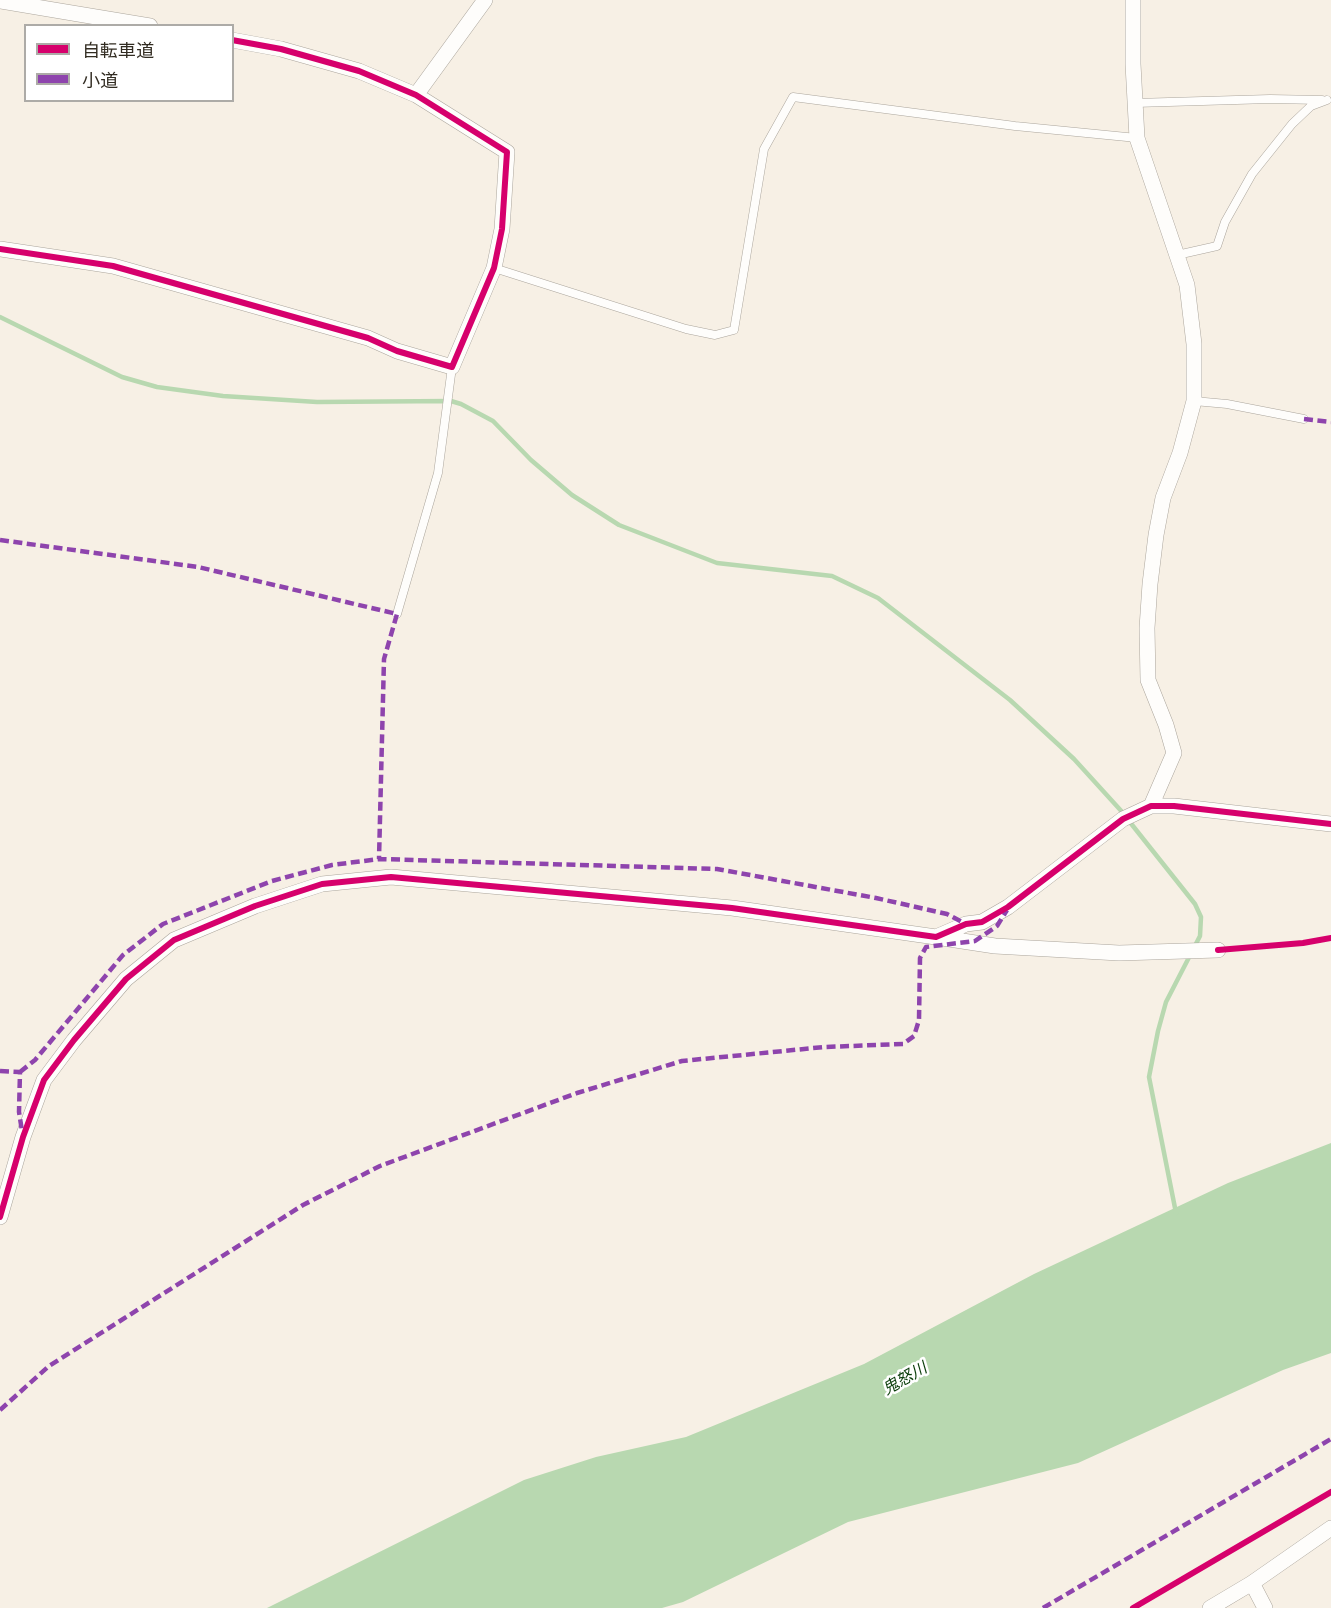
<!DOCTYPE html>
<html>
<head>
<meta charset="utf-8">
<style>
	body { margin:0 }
	#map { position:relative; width:1331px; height:1608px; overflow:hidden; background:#f7f0e5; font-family:Merriweather,"Noto Sans JP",serif }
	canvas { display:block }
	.legend { position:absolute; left:24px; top:24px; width:210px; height:78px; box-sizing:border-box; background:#fff; border:2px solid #adaba7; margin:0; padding:8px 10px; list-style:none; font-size:18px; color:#322c22 }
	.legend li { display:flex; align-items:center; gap:12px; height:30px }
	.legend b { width:30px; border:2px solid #adaba7 }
</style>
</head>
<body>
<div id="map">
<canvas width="1331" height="1608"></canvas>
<ul class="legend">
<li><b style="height:8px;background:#d6006c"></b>自転車道</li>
<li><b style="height:8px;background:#8e44ad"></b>小道</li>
</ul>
</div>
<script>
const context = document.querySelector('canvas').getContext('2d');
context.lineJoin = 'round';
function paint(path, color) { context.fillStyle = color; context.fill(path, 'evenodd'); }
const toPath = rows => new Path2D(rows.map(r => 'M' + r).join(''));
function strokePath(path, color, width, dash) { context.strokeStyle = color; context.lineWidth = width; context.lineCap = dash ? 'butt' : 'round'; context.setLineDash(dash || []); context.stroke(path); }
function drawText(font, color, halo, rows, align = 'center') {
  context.font = font + ' Merriweather,"Noto Sans JP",serif'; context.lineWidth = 5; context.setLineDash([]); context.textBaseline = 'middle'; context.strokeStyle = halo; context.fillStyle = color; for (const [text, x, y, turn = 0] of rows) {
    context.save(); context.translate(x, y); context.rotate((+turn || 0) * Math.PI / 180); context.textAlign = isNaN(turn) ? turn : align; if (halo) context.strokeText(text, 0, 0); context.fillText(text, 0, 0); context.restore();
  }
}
paint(toPath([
	[1331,1143,1331,1353,1283,1370,1078,1463,848,1522,683,1602,662,1608,267,1608,524,1480,596,1457,686,1437,864,1364,1034,1274,1228,1183]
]), '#b8d8b0');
strokePath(toPath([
	[0,317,122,377,157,387,223,396,317,402,451,401,461,404,493,421,531,460,572,495,619,525,717,563,832,576,878,598,1010,700,1074,759,1124,814],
	[1129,821,1195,904,1201,917,1200,936,1166,1002,1158,1031,1149,1077,1176,1213]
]), '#b8d8b0', 4.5);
const lane = toPath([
	[1135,103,1270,99,1322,100],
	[1177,255,1217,246,1225,222,1252,174,1292,124,1311,106,1327,100],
	[494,268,686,329,715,335,734,330,764,149,793,97,1015,126,1137,138],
	[1194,401,1227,404,1304,419],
	[397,614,438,473,452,367]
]);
const street = toPath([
	[1133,0,1133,64,1137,138,1187,285,1194,344,1194,401,1180,453,1163,498,1156,535,1150,584,1147,628,1148,680,1166,725,1174,753,1151,806],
	[0,1,150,26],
	[416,95,485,0],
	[0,249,113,266,368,338,397,351,452,367,494,268,502,229,507,152,416,95,359,71,281,49,232,40],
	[936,937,995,946,1119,953,1218,950],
	[0,1217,23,1137,44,1080,74,1040,126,979,174,940,255,906,322,884,391,877,732,908,936,937,966,924,982,922,1008,907,1123,819,1151,806,1174,806,1331,824],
	[1210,1608,1252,1583],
	[1265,1608,1252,1583,1331,1528]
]);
strokePath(lane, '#aba59c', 9);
strokePath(street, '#aba59c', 16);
strokePath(lane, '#fefdfb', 8);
strokePath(street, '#fefdfb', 15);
strokePath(toPath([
	[1304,419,1331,422],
	[0,540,198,567,397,614,384,659,379,859],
	[0,1071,20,1072,19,1112,22,1131],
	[20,1072,35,1060,123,955,163,924,272,881,332,865,379,859,717,869,876,898,947,914,966,924],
	[0,1410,49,1366,303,1205,380,1166,577,1093,682,1061,824,1047,903,1044,914,1036,919,1020,920,958,926,947,975,941,997,926,1007,910],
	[1043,1608,1331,1439]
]), '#8e44ad', 4.5, [9, 4.5]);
strokePath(toPath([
	[0,249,113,266,368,338,397,351,452,367,494,268,502,229,507,152,416,95,359,71,281,49,232,40],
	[1218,950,1303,943,1331,938],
	[0,1217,23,1137,44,1080,74,1040,126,979,174,940,255,906,322,884,391,877,732,908,936,937,966,924,982,922,1008,907,1123,819,1151,806,1174,806,1331,824],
	[1133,1608,1331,1492]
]), '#d6006c', 6);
drawText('italic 16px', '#0a3d0a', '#fff', [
	["鬼怒川",905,1379,-30]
]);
</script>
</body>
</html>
